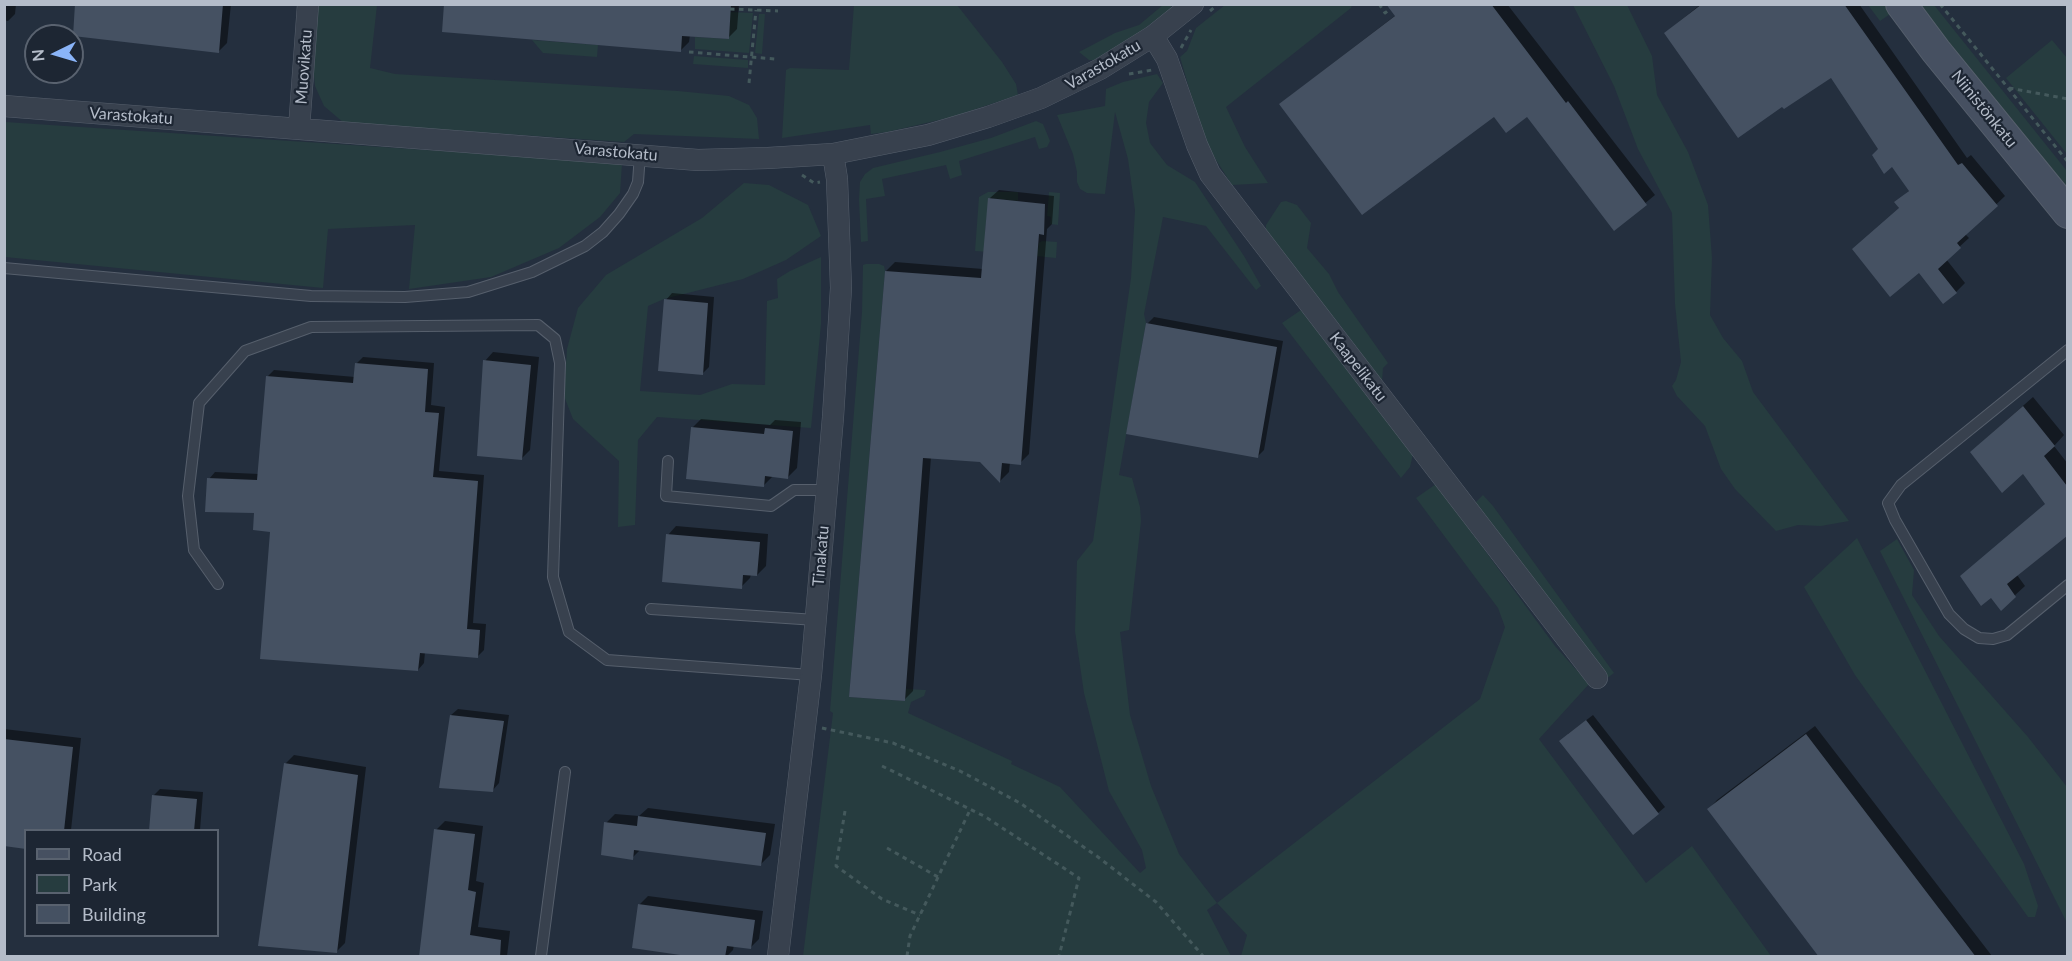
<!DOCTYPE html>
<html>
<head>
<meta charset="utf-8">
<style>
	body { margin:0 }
	#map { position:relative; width:2072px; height:961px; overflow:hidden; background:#242f3e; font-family:Lato,sans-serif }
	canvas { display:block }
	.frame { position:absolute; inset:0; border:6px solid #b4bcc9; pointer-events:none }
	.legend { position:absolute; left:24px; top:829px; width:195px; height:108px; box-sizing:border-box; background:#1d2633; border:2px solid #59626f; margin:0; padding:8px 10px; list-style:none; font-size:18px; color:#b4bcc9 }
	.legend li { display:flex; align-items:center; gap:12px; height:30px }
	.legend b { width:30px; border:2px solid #59626f }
	.north { position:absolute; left:24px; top:24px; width:60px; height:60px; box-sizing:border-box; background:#1d2633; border:2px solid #59626f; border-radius:50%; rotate:265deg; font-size:16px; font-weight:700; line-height:24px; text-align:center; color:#b4bcc9 }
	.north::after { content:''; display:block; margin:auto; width:21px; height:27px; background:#8ab4f8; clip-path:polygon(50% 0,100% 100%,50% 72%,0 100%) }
</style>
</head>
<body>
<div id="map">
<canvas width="2072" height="961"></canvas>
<div class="frame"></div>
<ul class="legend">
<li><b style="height:8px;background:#465061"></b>Road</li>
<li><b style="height:16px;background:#263c3f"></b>Park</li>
<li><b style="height:16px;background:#455162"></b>Building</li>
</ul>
<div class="north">N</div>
</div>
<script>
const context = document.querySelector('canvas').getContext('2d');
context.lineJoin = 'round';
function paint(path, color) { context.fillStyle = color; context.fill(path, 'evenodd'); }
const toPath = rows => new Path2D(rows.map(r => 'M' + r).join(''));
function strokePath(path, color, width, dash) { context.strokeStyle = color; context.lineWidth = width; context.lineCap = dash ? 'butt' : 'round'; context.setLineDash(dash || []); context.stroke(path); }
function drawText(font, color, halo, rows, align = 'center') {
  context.font = font + ' Lato,sans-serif'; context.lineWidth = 4.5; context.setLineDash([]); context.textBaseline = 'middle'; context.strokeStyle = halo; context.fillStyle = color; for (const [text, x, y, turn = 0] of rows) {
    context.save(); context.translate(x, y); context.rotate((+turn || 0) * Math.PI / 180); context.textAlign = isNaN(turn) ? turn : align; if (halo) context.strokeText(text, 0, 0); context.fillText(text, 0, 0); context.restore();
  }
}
paint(toPath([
	[317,5,377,5,370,68,395,74,678,91,729,96,749,105,757,118,759,139,634,134,624,142,344,123,324,106,315,86,313,63],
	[854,5,957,5,1002,62,1016,84,1018,95,952,117,887,132,871,134,870,125,782,138,786,70,790,68,849,70],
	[1163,5,1171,5,1171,8,1139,33,1094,60,1089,60,1079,52,1115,33,1139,25],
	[1225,5,1352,5,1351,8,1226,107,1245,147,1268,183,1232,185,1209,149,1203,136,1180,57,1187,51,1196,28],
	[1573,5,1627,5,1652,56,1657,95,1688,152,1708,205,1712,258,1710,315,1723,338,1742,361,1753,392,1849,521,1821,526,1798,525,1776,531,1735,489,1721,469,1705,426,1677,396,1672,386,1676,380,1681,362,1675,304,1672,213,1638,149,1614,86],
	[1868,5,1887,5,1893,12,1880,21],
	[1915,5,1934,5,2067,171,2067,197],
	[730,12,753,13,749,53,695,49,695,37,729,39],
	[759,14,765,14,762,54,755,53],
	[532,40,598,45,597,57,543,53],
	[2052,40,2067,58,2067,154,2006,78],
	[694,56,748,60,748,68,693,64],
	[1157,74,1163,83,1149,102,1146,123,1150,143,1167,165,1195,182,1244,256,1261,286,1256,290,1206,226,1163,217,1144,314,1146,323,1119,475,1132,478,1140,507,1141,521,1129,630,1120,632,1130,715,1151,786,1179,854,1217,903,1480,699,1505,627,1498,608,1416,498,1436,484,1555,646,1589,684,1539,739,1646,883,1692,846,1771,956,1241,956,1247,935,1217,903,1207,910,1231,956,803,956,833,713,830,711,862,312,863,265,866,264,879,264,884,266,885,271,849,697,905,701,906,689,926,690,924,696,911,702,908,713,1012,761,1011,764,1060,787,1140,873,1146,868,1142,850,1109,791,1084,693,1075,631,1077,561,1093,541,1131,278,1135,210,1128,159,1115,112,1105,194,1087,193,1080,189,1077,182,1077,172,1073,154,1057,115,1105,106,1106,89,1123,82],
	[1036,121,1043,124,1050,141,1047,147,1039,149,1035,137,959,161,962,175,950,179,946,165,882,179,885,196,866,199,868,241,861,242,859,200,860,182,865,174,873,168,940,152,991,138],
	[5,122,622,163,620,193,600,217,559,248,491,277,409,289,415,225,328,229,323,288,5,257],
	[744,183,769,185,808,205,821,236,786,260,743,279,664,299,648,306,640,391,700,395,732,384,765,385,767,301,778,298,777,279,790,271,821,257,821,324,811,428,657,417,638,440,635,525,618,527,619,461,573,419,564,396,567,349,578,308,606,275,702,218],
	[988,192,1018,192,1018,201,989,198,985,231,990,252,975,251,979,197],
	[1049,192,1060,193,1058,225,1050,224,1051,217,1047,216],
	[1286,201,1297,205,1311,223,1307,248,1329,274,1338,292,1388,363,1383,368,1382,382,1340,325,1273,247,1266,235,1266,225,1281,202],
	[1042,241,1057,242,1056,258,1026,255,1026,248,1038,249,1039,243],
	[1301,310,1413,454,1410,467,1401,478,1282,323],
	[1483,495,1493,506,1614,673,1606,679,1475,503],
	[1857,538,2024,864,2038,906,2035,917,2028,917,1855,675,1804,587],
	[1897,539,1914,570,1912,595,1939,636,2028,737,2067,787,2067,923,1880,551]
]), '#263c3f');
paint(toPath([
	[4,4,16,4,15,14,8,21,4,20],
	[76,4,231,4,227,43,218,52],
	[446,4,739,4,737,29,728,38,690,35,689,42,680,51],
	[1388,4,1507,4,1655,195,1614,229,1527,115,1281,105,1290,96,1396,15],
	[1701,4,1859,4,1967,158,1971,155,2005,196,1965,234,1969,238,1946,259,1965,283,1956,292,1944,301,1896,202,1910,190,1880,148,1831,76,1665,33],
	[999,190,1054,196,1052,224,1047,229,1029,454,1020,463,1010,462,1009,472,1000,481,980,460,931,457,913,691,904,700,886,271,895,262,983,269,990,198],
	[672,293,714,297,709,367,702,374,666,300],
	[1154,317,1283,341,1264,450,1258,456,1147,324],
	[493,352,539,357,530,450,521,459,485,361],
	[363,357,434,363,431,405,445,407,439,471,484,475,473,623,486,624,484,650,478,656,425,652,424,663,418,670,272,530,256,512,209,479,215,472,259,474,267,377,274,370,355,377,356,364],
	[2033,397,2064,435,2054,446,2068,464,2068,534,2017,575,2025,586,2001,608,1992,595,2046,503,2024,472,1982,442],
	[701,419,770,425,775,420,801,422,797,468,788,477,773,476,764,485,692,428],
	[676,526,768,534,766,566,757,575,751,574,750,578,741,587,668,535],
	[458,709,509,715,499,783,493,790,451,715],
	[1593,715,1665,807,1658,813,1568,734],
	[1815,726,1992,956,1821,956,1709,809,1717,800],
	[4,729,81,738,71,830,26,830,4,845],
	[294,755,366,767,345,943,336,952,285,764],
	[160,789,203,792,200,830,151,830,153,796],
	[648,808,775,824,770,855,761,864,641,849,632,858,606,823,615,814,639,816],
	[445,821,483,826,476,881,484,883,478,927,510,931,507,956,420,956,436,830],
	[648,896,763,911,759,939,750,948,734,945,733,950,727,956,705,956,639,905]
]), '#0007');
paint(toPath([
	[75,4,223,4,219,53,73,36],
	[444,4,731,4,729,39,682,36,681,52,442,32],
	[1386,4,1491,4,1566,103,1568,101,1647,205,1614,231,1527,117,1506,133,1494,117,1362,215,1279,104,1395,16],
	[1702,4,1844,4,1958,165,1962,163,1998,206,1957,243,1961,248,1938,269,1957,293,1943,304,1919,273,1890,297,1852,249,1899,208,1894,202,1909,191,1892,167,1884,174,1872,155,1878,149,1831,78,1784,109,1782,107,1738,138,1664,33],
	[988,198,1045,204,1044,235,1039,234,1021,465,1002,463,1000,483,980,462,923,458,905,701,849,697,885,271,981,278],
	[664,299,708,303,703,375,658,371],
	[1146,323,1277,347,1258,458,1126,434],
	[483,360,531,365,522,460,477,456],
	[355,363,428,369,425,412,439,413,433,477,478,481,467,629,480,630,478,658,420,653,418,671,260,659,270,532,253,530,254,513,205,512,207,478,257,480,266,376,353,383],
	[2023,406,2055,446,2044,456,2067,486,2067,536,2007,584,2016,597,2001,611,1991,598,1981,606,1960,576,2045,504,2023,474,2002,493,1970,452],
	[691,427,764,434,765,428,793,431,788,479,765,476,764,487,686,479],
	[666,534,760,542,757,576,743,575,742,589,662,582],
	[450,715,504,721,493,792,439,788],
	[1586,720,1659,814,1633,835,1559,741],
	[1806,734,1976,957,1819,957,1707,809],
	[4,739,73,747,64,831,26,831,26,849,4,846],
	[284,763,358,775,337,953,258,946],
	[152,795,197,799,194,831,149,831],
	[638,816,766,833,761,866,634,850,633,860,601,855,604,822,637,826],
	[434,829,475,834,468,890,476,892,470,935,501,940,500,957,419,957],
	[638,904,755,920,751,949,727,946,725,957,694,957,632,948]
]), '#455162');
const lane = toPath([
	[4,268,311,296,405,297,468,292,532,272,585,246,603,232,619,214,633,194,638,182,640,154],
	[2068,350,1901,485,1888,503,1895,520,1949,614,1964,629,1979,638,1993,639,2007,635,2068,585],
	[668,461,666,496,771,506,794,490,827,490],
	[218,584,194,550,188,496,199,403,245,351,311,327,538,325,555,339,560,363,553,577,569,632,607,660,811,675],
	[651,609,816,620],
	[541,956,565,772]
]);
const street = toPath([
	[1153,36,1167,59,1197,145,1210,174,1597,678],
	[4,106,698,160,768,158,833,154,928,135,988,117,1041,98,1100,69,1153,36,1193,4],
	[299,129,308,4],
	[778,956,811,675,833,417,841,288,837,179,833,154]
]);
const secondary = toPath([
	[1901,4,1936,51,2068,213]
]);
strokePath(lane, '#565f6c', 12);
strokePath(street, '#565f6c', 22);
strokePath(secondary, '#565f6c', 32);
strokePath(toPath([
	[1379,4,1385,13,1390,9],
	[1940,4,2068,162],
	[730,9,778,11],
	[1210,11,1218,4],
	[1181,48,1191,30],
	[689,52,775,59],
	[1129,74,1152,70],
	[749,83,756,10],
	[2009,88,2068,99],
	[802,175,814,183,820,182],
	[822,728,893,743,960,771,1020,803,1098,857,1156,902,1203,956],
	[882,766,984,816,1079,878,1059,956],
	[845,811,836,866,882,899,920,915],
	[887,848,938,877],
	[907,956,910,936,970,810]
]), '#44595c', 3, [4.5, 4.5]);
strokePath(lane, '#38414e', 10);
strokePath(street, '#38414e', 21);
strokePath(secondary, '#465061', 30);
drawText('16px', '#b4bcc9', '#1d2633', [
	["Varastokatu",1103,65,-30],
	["Muovikatu",304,67,-86],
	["Niinistönkatu",1984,109,51],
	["Varastokatu",131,116,4],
	["Varastokatu",616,152,5],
	["Kaapelikatu",1358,367,52],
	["Tinakatu",821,556,-85]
]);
</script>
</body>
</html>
